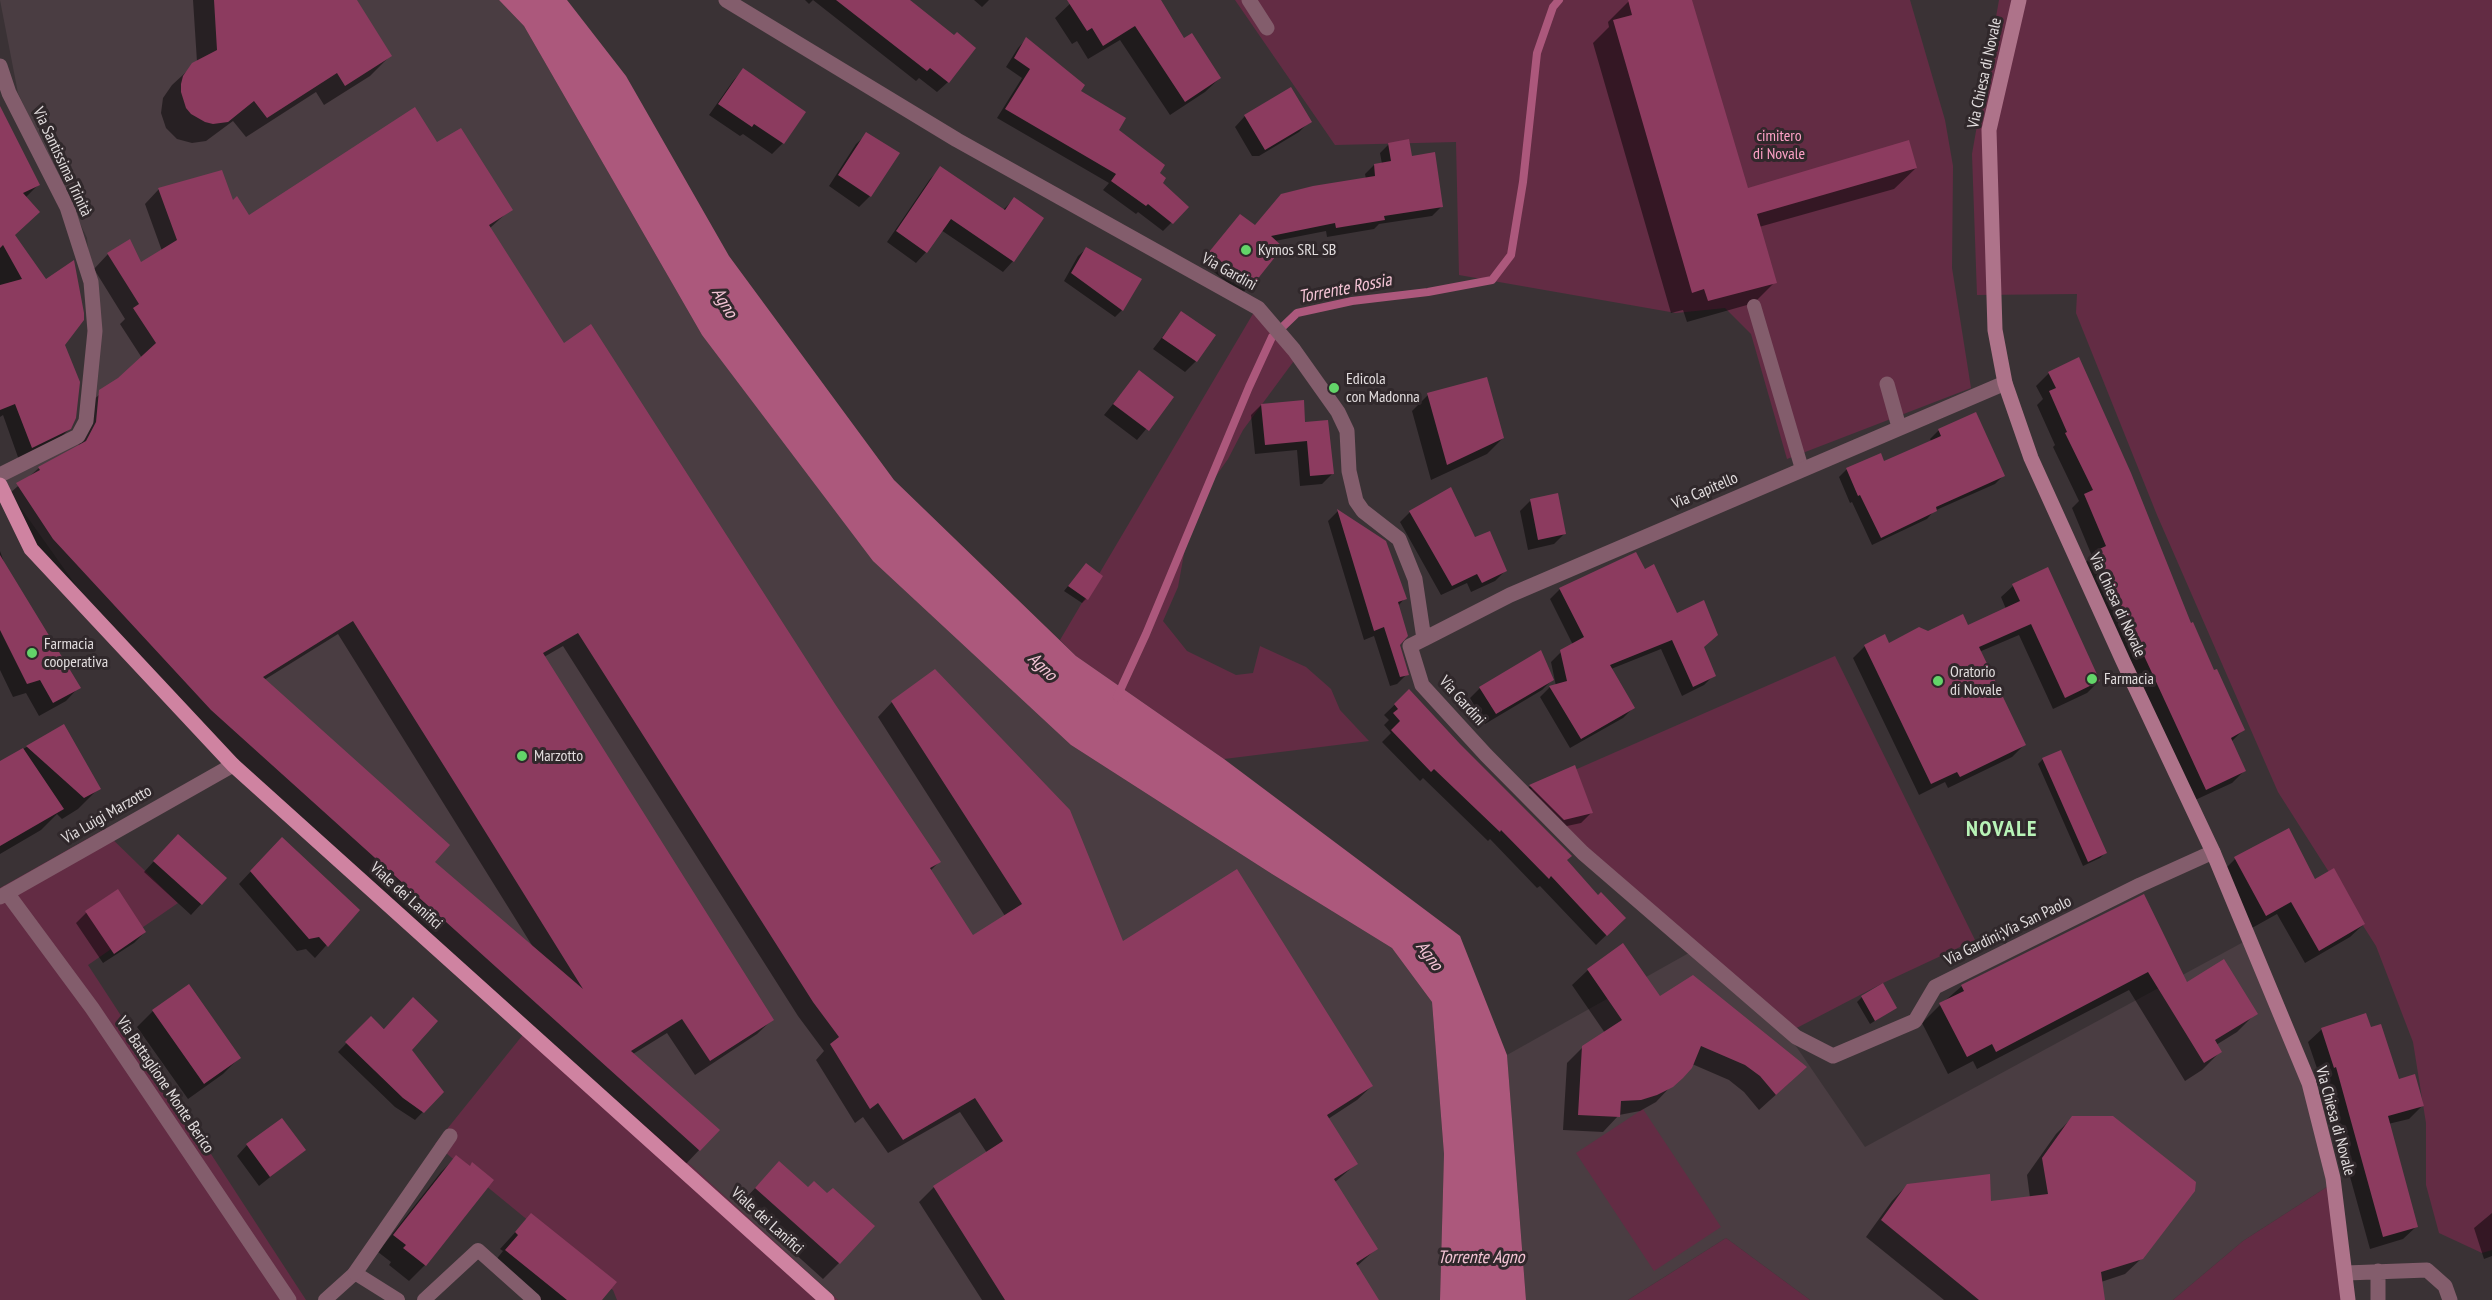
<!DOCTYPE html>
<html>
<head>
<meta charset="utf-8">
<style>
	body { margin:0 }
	canvas { display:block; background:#3a3235 }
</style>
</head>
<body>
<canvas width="2492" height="1300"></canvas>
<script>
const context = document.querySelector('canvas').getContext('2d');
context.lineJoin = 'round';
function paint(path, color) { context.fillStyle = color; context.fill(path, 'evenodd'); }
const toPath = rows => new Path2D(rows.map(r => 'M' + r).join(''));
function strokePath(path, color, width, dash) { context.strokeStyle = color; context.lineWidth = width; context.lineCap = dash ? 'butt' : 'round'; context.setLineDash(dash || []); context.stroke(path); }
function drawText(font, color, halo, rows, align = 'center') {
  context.font = font + ' "PT Sans Narrow",sans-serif'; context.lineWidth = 6; context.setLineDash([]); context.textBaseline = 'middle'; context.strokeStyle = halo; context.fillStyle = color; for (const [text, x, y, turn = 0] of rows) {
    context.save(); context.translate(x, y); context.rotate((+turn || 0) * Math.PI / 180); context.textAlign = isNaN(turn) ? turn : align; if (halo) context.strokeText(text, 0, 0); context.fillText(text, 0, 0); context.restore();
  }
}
paint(toPath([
	[0,0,499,0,524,26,702,335,1071,745,1272,874,1392,948,1432,1002,1444,1154,1440,1300,838,1300,695,1169,530,1026,206,739,119,646,1,480,86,433,96,338,87,238,18,93],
	[2249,939,2320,1132,2330,1185,2243,1241,2173,1300,1810,1300,1726,1238,1628,1300,1526,1300,1507,1055,1696,949,1787,1033,1865,1147]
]), '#4a3d42');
paint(toPath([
	[1235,0,1910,0,1945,120,1953,166,1952,268,1971,388,1787,459,1751,334,1725,308,1676,313,1459,275,1456,142,1335,145],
	[1999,0,2492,0,2492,1250,2482,1253,2439,1233,2426,1185,2426,1123,2413,1042,2376,946,2278,792,2157,515,2076,313,2077,294,1977,295,1972,154],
	[1257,307,1299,354,1243,430,1228,459,1211,483,1201,507,1189,526,1178,587,1163,621,1187,651,1236,675,1253,673,1260,646,1306,667,1331,689,1340,710,1369,741,1224,759,1076,656,1060,640],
	[1835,656,1975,940,1883,983,1787,1033,1605,867,1529,790],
	[103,830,178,903,88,965,306,1300,0,1300,0,888],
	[530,1026,695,1169,838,1300,617,1300,613,1290,435,1144],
	[1643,1109,1721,1227,1654,1271,1576,1153],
	[2330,1185,2343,1300,2173,1300,2243,1241],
	[1726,1238,1810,1300,1628,1300,1663,1278]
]), '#632c44');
paint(toPath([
	[499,0,567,0,626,76,729,256,894,480,1076,656,1224,759,1460,936,1507,1055,1526,1300,1440,1300,1444,1154,1432,1002,1392,948,1272,874,1071,745,873,561,702,335,524,26]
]), '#ac587c');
paint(toPath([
	[193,0,355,0,390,56,370,76,324,105,316,92,246,137,233,121,206,141,192,143,177,139,166,128,161,113,163,98,172,85,197,62],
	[805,0,907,0,948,82,937,92,919,78,916,81,813,0,809,4],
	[974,0,989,0,982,7],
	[1074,0,1158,0,1184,40,1220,78,1205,92,1170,115,1120,40,1088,59,1077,41,1072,44,1055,18],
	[1633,0,1691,0,1747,189,1916,168,1894,189,1759,227,1775,282,1754,303,1687,322,1683,310,1671,313,1593,43,1609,27,1608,22,1629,1],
	[1026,39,1157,173,1161,183,1187,207,1163,231,1138,212,1136,214,1103,190,1109,183,997,118,1022,78,1006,67,1018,48],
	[743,70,804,112,783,143,772,154,743,134,740,136,709,115,733,81],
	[1245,116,1310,121,1299,132,1259,156,1252,156,1235,127],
	[867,134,870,196,859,207,829,186,856,144],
	[437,144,511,209,490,228,564,345,834,705,939,862,930,871,972,937,1005,916,878,717,892,702,1122,944,1372,1086,1357,1100,1328,1119,1356,1164,1335,1182,1376,1249,1356,1267,1377,1300,982,1300,919,1202,934,1187,987,1153,960,1112,888,1153,863,1117,855,1123,816,1060,824,1051,798,1016,563,646,544,657,772,1020,757,1034,695,1075,667,1033,633,1054,717,1131,685,1165,196,724,39,554,3,499,39,468,77,448,82,438,85,407,142,358,120,324,125,319,94,269,108,254,141,264,162,251,145,204,159,189,232,202,249,217],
	[338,634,533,947,433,862,264,680],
	[1389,144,1410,157,1441,207,1432,216,1379,224,1374,229,1327,237,1326,231,1275,241,1281,248,1242,294,1201,262,1240,216,1254,227,1366,179,1365,174,1374,165,1382,164,1380,153],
	[0,145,38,185,25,198,14,235,63,345,70,428,57,441,19,460,3,415,0,417],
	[941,168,1003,210,1014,199,1013,261,1003,272,941,230,926,252,916,263,887,242,930,179],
	[1086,249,1122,310,1115,317,1064,281,1078,256],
	[1181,313,1214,336,1196,361,1185,372,1153,349],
	[1139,372,1172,398,1137,440,1104,415],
	[2049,373,2190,625,2243,730,2231,742,2245,770,2232,783,2193,801,2083,565,2092,556,2072,508,2079,501,2053,447,2055,445,2037,405,2043,399,2036,386],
	[1428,395,1503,438,1487,454,1431,480,1412,411],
	[1261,405,1304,423,1332,474,1322,484,1300,486,1297,450,1255,454,1251,415],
	[1975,414,2003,476,1995,484,1934,511,1927,519,1872,545,1852,502,1850,503,1839,477,1847,469,1883,463,1931,441,1930,439,1938,431],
	[1530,501,1564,534,1554,544,1528,550,1520,511],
	[1338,511,1384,542,1405,598,1398,606,1399,645,1407,674,1397,684,1390,686,1374,636,1364,640,1328,521],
	[1410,512,1474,539,1505,571,1495,581,1471,592,1467,583,1441,595,1400,522],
	[0,551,6,568,79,687,66,701,39,716,26,693,13,697,0,670],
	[1081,570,1086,599,1082,603,1064,591],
	[1644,571,1703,648,1714,675,1704,685,1682,696,1661,649,1611,669,1633,708,1623,718,1570,748,1540,697,1550,687,1556,686,1551,662,1561,652,1573,645,1550,599,1560,589],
	[2013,586,2099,681,2087,693,2053,709,2019,635,1979,652,2024,745,2012,757,1948,788,1945,782,1919,795,1853,658,1865,646,1884,636,1888,645,1928,633,1967,627,2006,609,2001,597],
	[1552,680,1542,690,1485,724,1470,698,1480,688],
	[1409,691,1598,898,1624,918,1596,945,1540,886,1537,888,1490,839,1488,841,1423,778,1420,781,1382,742,1391,733,1384,725,1389,720,1384,715],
	[64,726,99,788,78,809,62,819,57,814,41,830,0,854,0,762],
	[2043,759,2105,853,2100,858,2083,866,2038,764],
	[1530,786,1591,813,1581,823,1553,829,1520,796],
	[168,846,225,878,191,915,144,872],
	[270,851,358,910,315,958,306,949,297,951,239,884],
	[2235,859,2315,881,2364,924,2350,937,2305,963,2277,914,2252,928,2222,872],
	[117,891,145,932,134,943,103,963,76,923,86,913],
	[2144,896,2186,984,2256,1013,2237,1032,2216,1045,2220,1052,2202,1070,2185,1081,2129,990,1977,1069,1973,1061,1948,1074,1922,1023,1940,1005,1962,986],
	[1623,946,1659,998,1790,1082,1759,1110,1744,1092,1729,1080,1692,1064,1656,1102,1640,1111,1619,1115,1603,1132,1563,1130,1567,1063,1583,1047,1605,1033,1572,985,1588,970],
	[1862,997,1895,1008,1870,1024,1857,1002],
	[153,1011,239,1058,223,1074,188,1099,137,1027],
	[371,1018,410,1050,442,1092,415,1120,395,1107,338,1052],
	[2322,1029,2370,1029,2398,1080,2422,1106,2409,1119,2388,1124,2417,1226,2403,1239,2370,1249,2323,1079,2321,1080,2308,1042],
	[2072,1118,2142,1258,2125,1274,2101,1282,2103,1300,1944,1300,1866,1237,1892,1201,1908,1184,1990,1203,2030,1198,2027,1175,2056,1134],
	[247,1145,304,1150,259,1186,237,1156],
	[456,1157,425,1265,409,1281,389,1265,391,1262,378,1252,441,1172],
	[779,1163,808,1189,827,1195,839,1263,823,1279,740,1204],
	[2492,1213,2492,1256,2484,1259,2474,1228],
	[531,1215,600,1300,532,1300,491,1266,503,1251,500,1249]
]), '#0007');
strokePath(toPath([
	[1117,697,1146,634,1249,387,1272,337,1297,313,1352,301,1428,292,1492,280,1511,255,1523,182,1537,53,1553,7,1559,0]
]), '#ac587c', 8);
paint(toPath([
	[214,0,357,0,392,56,345,86,337,73,267,118,254,101,228,122,213,124,205,122,191,114,186,108,181,92,181,84,183,76,192,63,217,50],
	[836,0,910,0,954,35,957,32,976,48,949,83,930,68,927,71],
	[1067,0,1161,0,1184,38,1192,33,1221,78,1185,102,1135,26,1103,46,1092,28,1087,31],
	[1628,0,1692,0,1748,188,1909,140,1917,168,1757,214,1777,283,1708,301,1704,289,1692,293,1613,20,1632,15],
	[1026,37,1085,85,1081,91,1126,118,1119,130,1165,165,1160,173,1166,178,1163,183,1189,207,1173,224,1148,204,1146,206,1111,181,1116,174,1005,109,1030,69,1014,58],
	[743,68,806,112,784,144,754,124,752,127,718,104],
	[1291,87,1312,122,1265,150,1244,115],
	[0,106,40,185,23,193,40,212,15,235,46,279,74,260,84,313,84,320,65,345,80,382,76,418,71,429,32,448,15,404,0,410,0,285,22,279,3,245,0,248],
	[415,107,437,142,461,128,513,210,489,225,564,343,591,324,835,704,941,862,930,868,973,935,1022,904,891,701,935,669,1070,810,1123,941,1237,869,1373,1086,1327,1115,1358,1164,1334,1179,1378,1249,1356,1263,1379,1300,1005,1300,933,1186,1003,1141,975,1098,903,1140,878,1103,870,1109,830,1044,839,1037,813,1002,578,633,543,653,774,1020,710,1061,682,1019,631,1051,720,1130,700,1151,211,710,53,539,16,483,40,470,38,467,86,441,96,422,99,390,118,378,156,343,133,308,139,304,107,253,130,239,141,262,177,240,158,188,222,170,233,200,237,196,249,215],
	[353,621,468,804,583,989,435,862,450,845,263,677],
	[866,132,900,153,871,197,838,175],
	[1409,139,1412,156,1435,152,1443,207,1384,216,1385,220,1336,228,1335,223,1271,236,1283,247,1252,286,1209,252,1240,214,1255,225,1281,194,1313,186,1375,176,1374,164,1391,161,1388,143],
	[940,166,1005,210,1014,197,1044,218,1014,262,951,219,927,253,896,231],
	[1086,247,1142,279,1123,311,1071,273],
	[1181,311,1216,335,1197,362,1162,338],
	[2079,357,2131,473,2191,623,2193,622,2214,670,2217,669,2245,730,2231,738,2246,771,2206,790,2134,634,2130,636,2095,551,2106,546,2084,494,2093,490,2065,433,2067,432,2049,391,2056,388,2048,372],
	[1139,370,1174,397,1149,431,1113,404],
	[1487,377,1504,438,1447,465,1427,393],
	[1304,400,1305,422,1328,420,1334,474,1310,476,1307,441,1265,445,1261,404],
	[1976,412,2005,476,1936,507,1937,511,1881,538,1860,495,1858,496,1846,468,1881,453,1884,461,1941,436,1938,429],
	[1451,487,1475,537,1490,531,1507,571,1482,583,1477,574,1452,586,1409,511],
	[1558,493,1566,534,1538,540,1530,499],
	[1337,509,1386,541,1407,599,1398,602,1408,636,1400,645,1409,675,1400,677,1384,627,1374,631],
	[1636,552,1645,569,1654,564,1677,613,1704,600,1718,635,1704,647,1716,676,1693,687,1672,640,1610,665,1635,708,1581,739,1549,686,1567,681,1560,650,1584,637,1559,588],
	[0,555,81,688,53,703,40,680,27,684,0,630],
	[1086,563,1103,576,1088,600,1068,586],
	[2048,567,2100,681,2065,698,2031,624,1979,647,2026,745,1960,777,1957,772,1931,784,1864,645,1885,634,1889,643,1919,627,1928,631,1963,614,1968,625,2020,601,2012,584],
	[1541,650,1554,680,1496,714,1479,687],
	[1409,689,1460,744,1572,856,1567,860,1598,895,1601,892,1626,918,1607,936,1551,876,1549,879,1501,830,1500,832,1434,769,1431,772,1391,730,1400,721,1393,713,1398,709,1394,704],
	[64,724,101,789,84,798,26,746],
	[23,748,64,809,0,846,0,761],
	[2061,750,2107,853,2088,862,2042,758],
	[1575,765,1593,813,1564,820,1529,785],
	[2289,828,2315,879,2334,868,2365,924,2319,951,2291,902,2266,916,2234,857],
	[178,834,227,878,202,905,153,861],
	[282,837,360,910,328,947,319,937,309,939,250,871],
	[118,889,146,932,114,954,85,911],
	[2144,894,2187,982,2224,959,2258,1014,2215,1040,2222,1052,2204,1063,2148,972,1996,1052,1992,1044,1967,1057,1939,1003,1964,991,1961,985],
	[1623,943,1660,996,1693,975,1807,1067,1776,1095,1760,1076,1745,1065,1701,1046,1692,1068,1683,1078,1673,1087,1657,1095,1641,1100,1621,1101,1620,1117,1578,1115,1582,1046,1622,1020,1587,969],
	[1883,983,1897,1008,1875,1021,1861,996],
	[189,984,241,1058,204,1084,152,1010],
	[413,997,438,1021,412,1050,444,1092,424,1113,403,1098,345,1042,371,1016,384,1029],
	[2366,1013,2371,1027,2381,1024,2399,1079,2415,1074,2424,1106,2388,1116,2418,1227,2383,1237,2336,1067,2334,1068,2321,1028],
	[2072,1116,2113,1116,2196,1182,2195,1191,2143,1259,2101,1272,2105,1300,1979,1300,1881,1220,1907,1184,1990,1174,1991,1201,2048,1194,2042,1158],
	[282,1118,306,1150,270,1177,246,1144],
	[456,1155,470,1166,472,1162,494,1180,426,1266,403,1248,406,1245,393,1235],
	[779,1161,808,1187,814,1181,827,1193,833,1188,875,1226,840,1264,755,1188],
	[531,1213,617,1282,602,1300,567,1300,505,1250,518,1235,515,1232]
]), '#8c3b5f');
strokePath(toPath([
	[1754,306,1802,469],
	[325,1300,355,1273,398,1300],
	[424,1300,478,1250,534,1300]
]), '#835d6c', 14);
strokePath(toPath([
	[726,0,957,140,1258,308,1294,350,1338,412,1347,431,1349,471,1356,501,1363,511,1399,539,1415,579,1424,639,1410,646,1422,685,1486,755,1583,853,1796,1037,1833,1056,1915,1021,1935,987,2140,885,2213,852],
	[1249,0,1267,28],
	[0,66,9,93,67,207,91,282,95,331,86,421,78,436,0,475],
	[1887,384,1899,427],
	[1424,639,1510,595,2005,383],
	[7,893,92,1008,289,1300],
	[0,897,233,765],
	[2378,1271,2378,1300],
	[355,1273,450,1136],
	[2346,1273,2427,1270,2445,1286,2450,1300]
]), '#835d6c', 15);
strokePath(toPath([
	[2019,0,1989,130,1995,330,2005,383,2031,458,2123,661,2213,852,2309,1083,2333,1178,2348,1300]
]), '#ae738a', 15);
strokePath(toPath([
	[0,485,31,549,233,765,827,1300]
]), '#cf83a1', 15);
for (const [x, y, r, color] of [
	[1246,250,6,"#63d469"],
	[1334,388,6,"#63d469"],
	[32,653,6,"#63d469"],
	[2092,679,6,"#63d469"],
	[1938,681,6,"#63d469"],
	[522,756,6,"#63d469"]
]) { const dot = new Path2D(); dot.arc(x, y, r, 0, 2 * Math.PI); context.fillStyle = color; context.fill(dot); strokePath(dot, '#30282b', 2); }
drawText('16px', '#e2ddde', '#30282b', [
	["Via Chiesa di Novale",1985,73,-78],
	["Via Santissima Trinità",62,162,65],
	["Via Gardini",1229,272,29],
	["Via Capitello",1705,491,-23],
	["Via Chiesa di Novale",2117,605,65],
	["Via Gardini",1462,701,48],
	["Via Luigi Marzotto",107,815,-30],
	["Viale dei Lanifici",406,896,42],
	["Via Gardini;Via San Paolo",2008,931,-26],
	["Via Battaglione Monte Berico",165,1085,56],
	["Via Chiesa di Novale",2335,1121,75],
	["Viale dei Lanifici",767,1221,42]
]);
drawText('16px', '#fda1c6', '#30282b', [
	["cimitero",1779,136],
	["di Novale",1779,154]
]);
drawText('16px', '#e2ddde', '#30282b', [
	["Kymos SRL SB",1258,250],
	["Edicola",1346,379],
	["con Madonna",1346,397],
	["Farmacia",44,644],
	["cooperativa",44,662],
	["Oratorio",1950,672],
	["di Novale",1950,690],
	["Farmacia",2104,679],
	["Marzotto",534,756]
], 'left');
drawText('italic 18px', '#f4c4d5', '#30282b', [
	["Torrente Rossia",1345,289,-11],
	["Agno",724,303,59],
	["Agno",1042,667,44],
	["Agno",1429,956,54],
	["Torrente Agno",1481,1258]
]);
context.letterSpacing = '1.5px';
drawText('bold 22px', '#b8f3b7', '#30282b', [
	["NOVALE",2002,830]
]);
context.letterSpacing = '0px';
</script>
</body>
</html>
